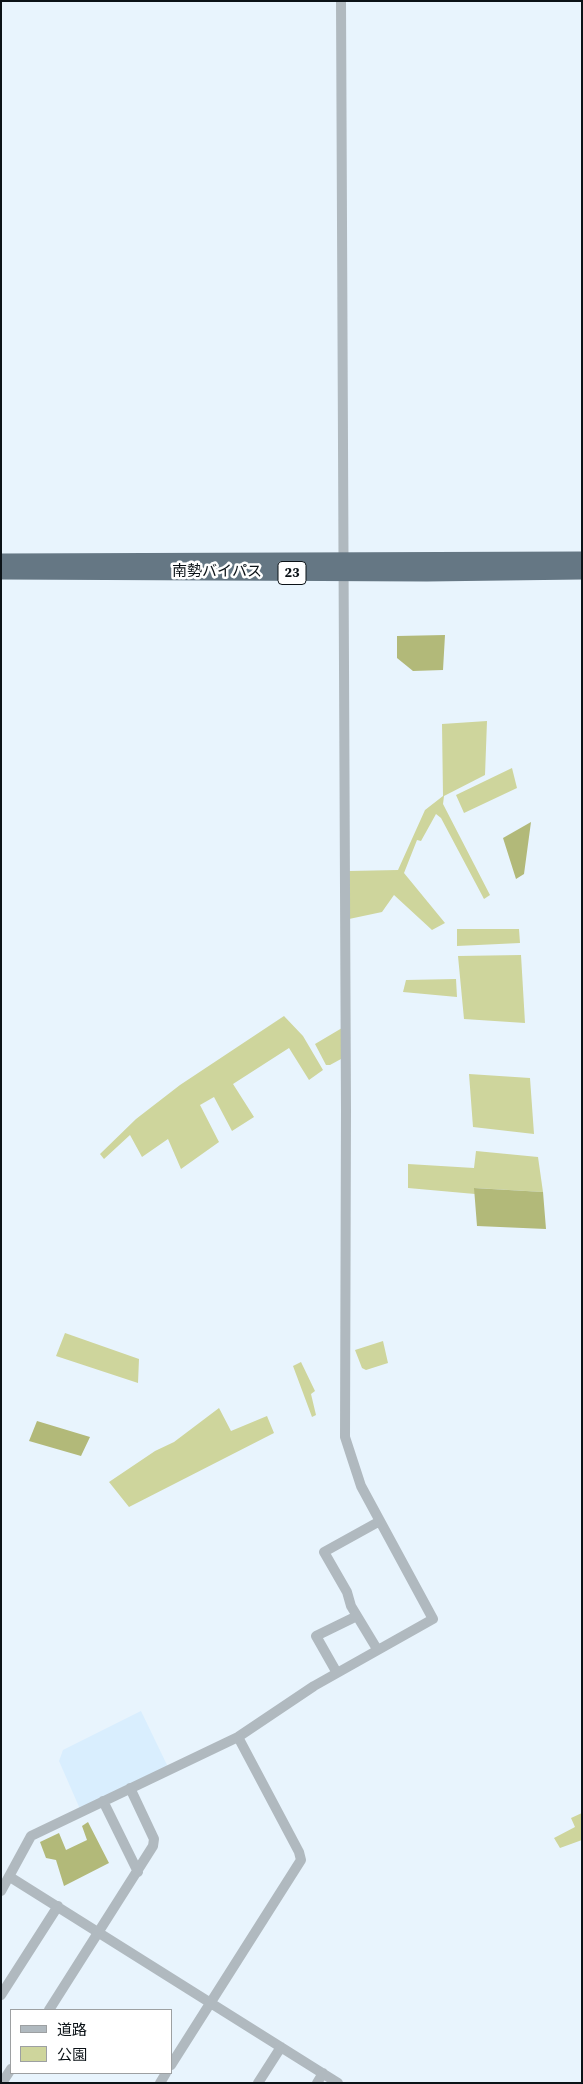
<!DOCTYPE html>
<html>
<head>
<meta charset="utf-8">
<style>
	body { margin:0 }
	#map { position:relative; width:583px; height:2084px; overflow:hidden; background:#e8f4fd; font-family:"Source Serif 4","Noto Sans JP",serif }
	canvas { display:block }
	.frame { position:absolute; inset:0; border:2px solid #0b1217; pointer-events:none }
	.legend { position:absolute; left:10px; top:2009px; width:162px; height:65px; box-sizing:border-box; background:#fff; border:1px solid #9da0a2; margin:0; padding:6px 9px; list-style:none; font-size:15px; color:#0b1217 }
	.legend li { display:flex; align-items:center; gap:10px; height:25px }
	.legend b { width:25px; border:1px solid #9da0a2 }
</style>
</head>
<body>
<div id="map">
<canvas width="583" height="2084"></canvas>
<div class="frame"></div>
<ul class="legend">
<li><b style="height:6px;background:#b0b9bf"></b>道路</li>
<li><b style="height:14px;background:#ced59c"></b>公園</li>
</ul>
</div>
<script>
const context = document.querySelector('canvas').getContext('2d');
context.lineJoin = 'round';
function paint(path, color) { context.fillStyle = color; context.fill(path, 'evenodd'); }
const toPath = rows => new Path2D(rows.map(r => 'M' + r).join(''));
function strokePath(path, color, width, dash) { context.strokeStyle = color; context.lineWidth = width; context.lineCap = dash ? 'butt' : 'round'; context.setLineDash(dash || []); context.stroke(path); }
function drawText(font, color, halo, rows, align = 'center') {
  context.font = font + ' "Source Serif 4","Noto Sans JP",serif'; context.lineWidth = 5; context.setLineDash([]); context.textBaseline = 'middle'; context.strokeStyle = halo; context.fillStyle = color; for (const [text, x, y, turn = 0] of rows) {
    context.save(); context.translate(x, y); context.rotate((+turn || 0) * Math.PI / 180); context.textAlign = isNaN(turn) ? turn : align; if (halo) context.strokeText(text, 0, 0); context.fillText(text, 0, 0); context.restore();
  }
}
paint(toPath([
	[141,1711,168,1767,80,1809,59,1761,63,1750]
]), '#d9eefe');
paint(toPath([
	[487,721,485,775,444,796,443,804,490,895,484,899,441,818,436,814,421,841,417,840,404,873,445,923,432,930,394,895,382,912,349,919,349,871,398,870,425,810,443,796,442,724],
	[512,768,517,788,464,813,456,795],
	[457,929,519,929,520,943,457,946],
	[521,955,525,1023,464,1019,458,956],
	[456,979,457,997,403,992,406,980],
	[284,1016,303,1036,323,1070,309,1080,289,1048,233,1084,254,1117,232,1131,214,1097,200,1105,219,1142,181,1169,168,1139,142,1157,130,1135,104,1159,100,1154,136,1119,180,1085],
	[342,1028,341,1059,330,1065,326,1065,315,1044],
	[469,1074,530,1078,534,1134,473,1127],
	[476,1151,538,1157,543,1192,475,1188,475,1194,408,1188,408,1164,474,1168],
	[65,1333,139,1359,138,1383,56,1356],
	[383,1341,388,1363,366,1370,362,1368,355,1350],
	[301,1362,315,1391,311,1394,316,1415,312,1417,293,1366],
	[219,1408,231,1431,267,1416,274,1433,129,1507,109,1482,155,1451,174,1442],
	[582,1813,582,1840,560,1848,554,1838,575,1827,571,1818]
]), '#ced59c');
paint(toPath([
	[445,635,443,670,413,671,397,658,397,636],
	[531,822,524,874,516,879,503,838],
	[474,1188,543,1192,546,1229,477,1226],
	[37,1421,90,1437,81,1456,29,1441],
	[88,1822,109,1863,64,1886,56,1860,46,1858,40,1842,59,1833,66,1850,87,1840,82,1826]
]), '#b2b979');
strokePath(toPath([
	[377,1649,351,1606,347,1592,324,1552,380,1521],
	[337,1673,316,1636,357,1616],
	[103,1801,138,1872],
	[10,1877,338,2083],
	[1,1891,31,1836,238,1737,314,1686,433,1619,361,1486,345,1437,346,1109,341,1],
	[1,1995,58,1906],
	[49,2010,153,1846,154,1839,130,1788],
	[171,2065,301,1860,299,1852,238,1737],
	[2,2083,11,2069],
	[160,2083,166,2073],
	[258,2083,281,2047],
	[317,2083,323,2073]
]), '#b0b9bf', 10);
strokePath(toPath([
	[1,561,582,559],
	[1,572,427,574,582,572]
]), '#657784', 15);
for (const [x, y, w] of [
	[292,573,28]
]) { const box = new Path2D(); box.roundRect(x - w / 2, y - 11.5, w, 23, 4); context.fillStyle = '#fff'; context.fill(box); strokePath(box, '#0b1217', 1); }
drawText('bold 14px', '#0b1217', null, [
	["23",292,573]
]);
drawText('15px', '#0b1217', '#fff', [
	["南勢バイパス",217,572]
]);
</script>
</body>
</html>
